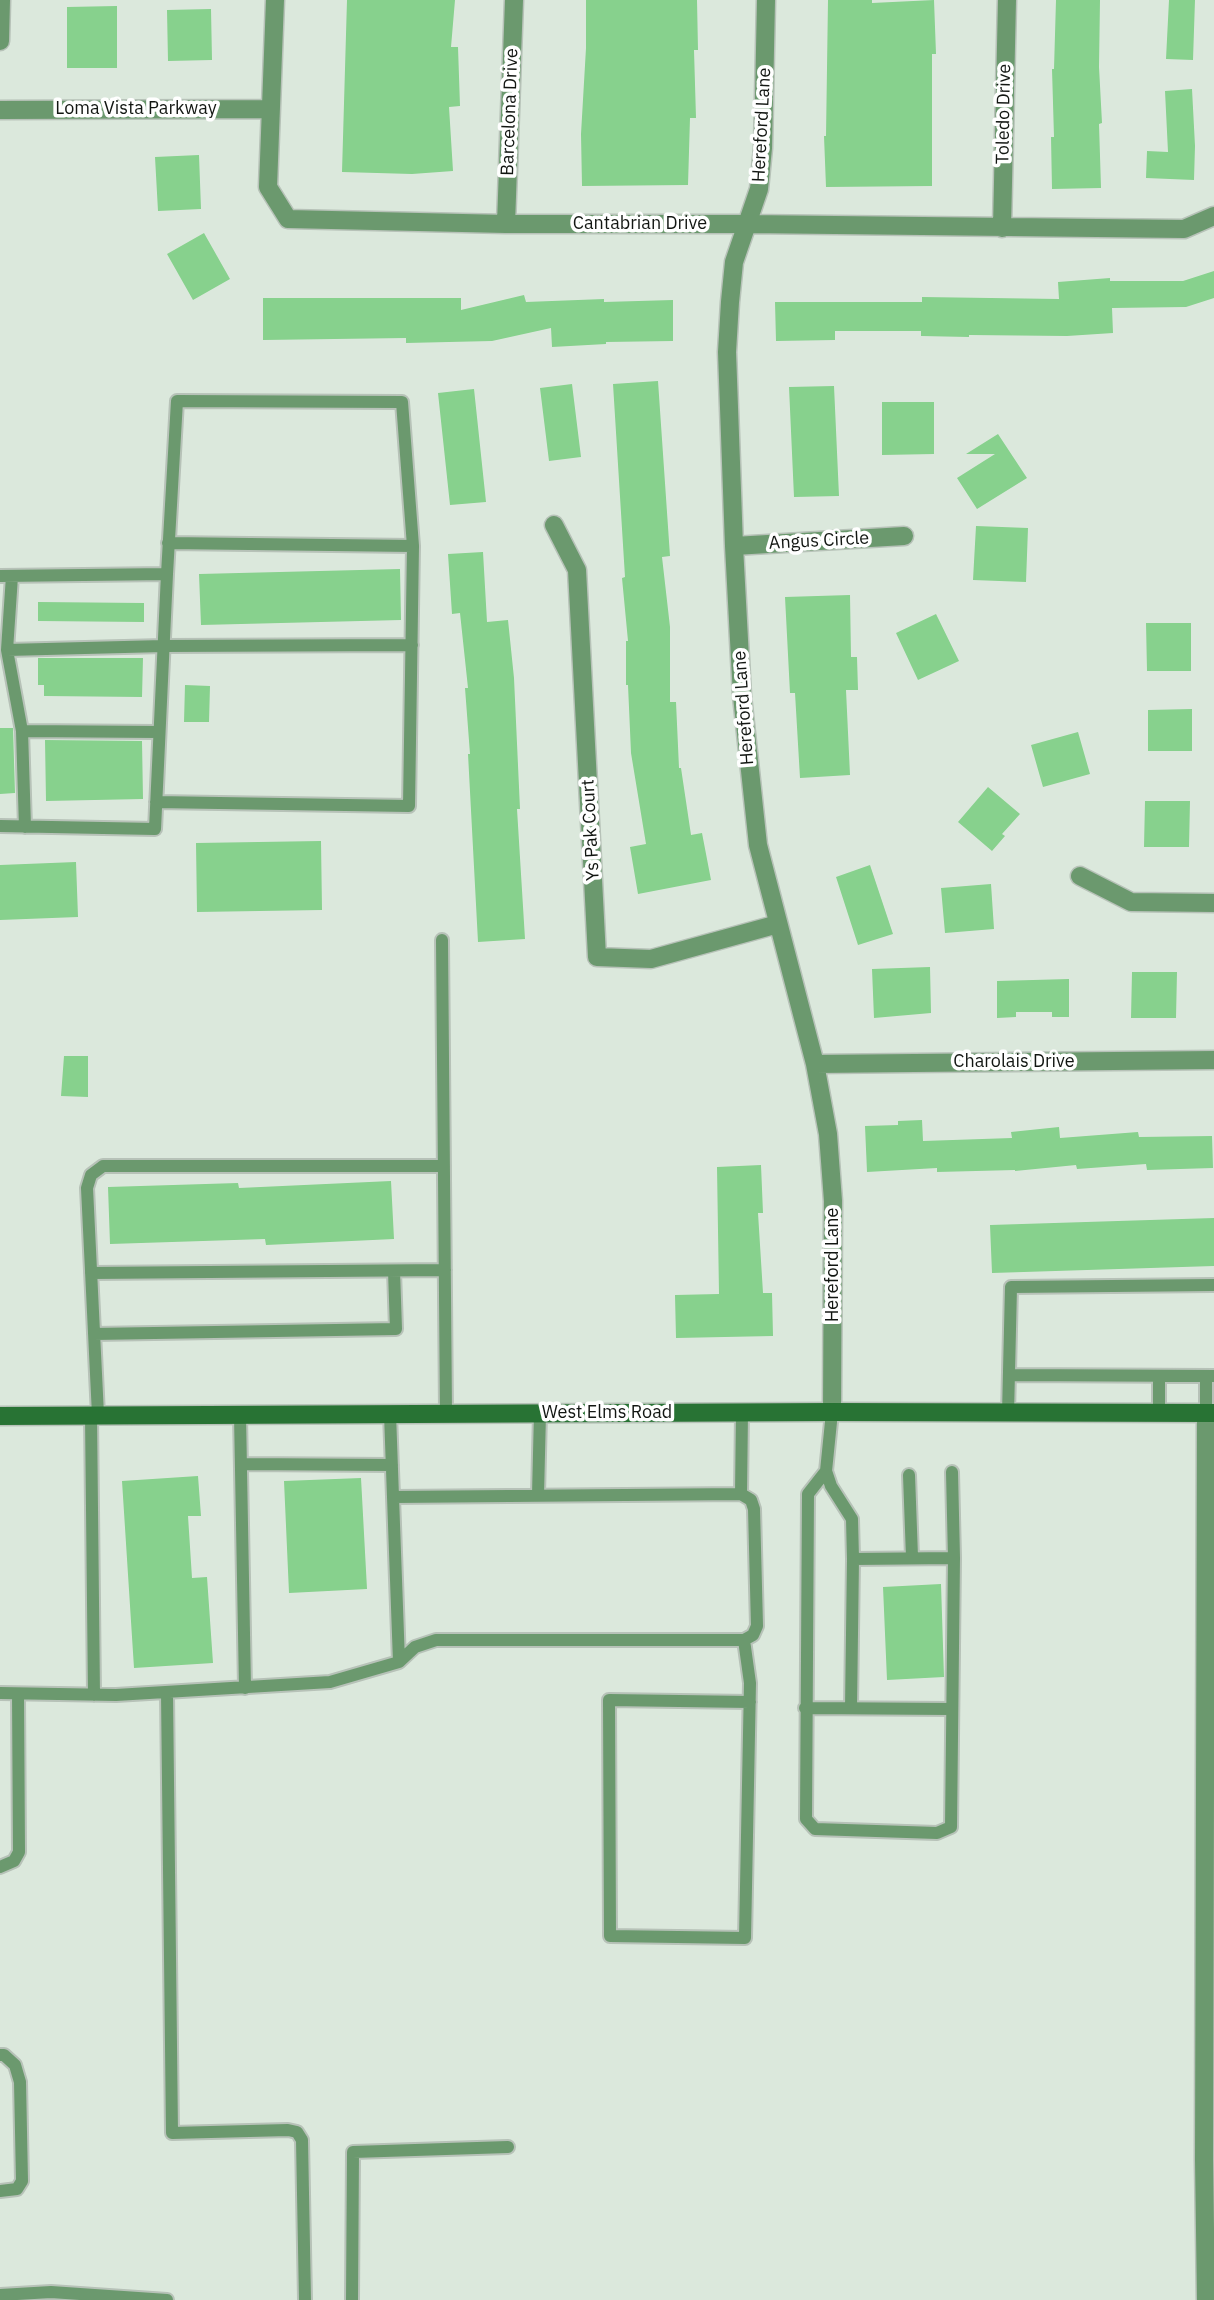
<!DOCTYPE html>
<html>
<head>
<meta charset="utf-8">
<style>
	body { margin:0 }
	canvas { display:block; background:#dbe8dc }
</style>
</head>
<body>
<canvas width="1214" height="2300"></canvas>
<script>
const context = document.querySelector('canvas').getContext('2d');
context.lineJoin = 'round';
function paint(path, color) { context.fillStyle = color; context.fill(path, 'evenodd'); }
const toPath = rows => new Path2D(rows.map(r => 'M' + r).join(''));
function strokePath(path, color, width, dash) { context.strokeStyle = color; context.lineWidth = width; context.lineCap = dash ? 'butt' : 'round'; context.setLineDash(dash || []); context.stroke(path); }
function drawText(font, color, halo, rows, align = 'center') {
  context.font = font + ' "IBM Plex Sans",sans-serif'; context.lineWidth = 7; context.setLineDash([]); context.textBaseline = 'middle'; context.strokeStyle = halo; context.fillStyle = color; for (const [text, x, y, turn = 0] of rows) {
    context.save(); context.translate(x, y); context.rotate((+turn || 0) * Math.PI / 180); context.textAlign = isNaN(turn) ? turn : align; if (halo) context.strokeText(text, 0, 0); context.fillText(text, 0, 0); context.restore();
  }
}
paint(toPath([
	[347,0,455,0,451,47,458,47,460,106,449,107,453,171,412,174,342,172],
	[586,0,697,0,698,50,694,50,696,118,690,118,688,185,582,186,581,134,586,48],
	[828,0,872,0,872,3,934,0,936,54,932,54,932,186,826,187,824,136,826,136],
	[1056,0,1100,0,1099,67,1102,123,1099,124,1101,188,1052,189,1051,137,1054,137,1052,69,1054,69],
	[1169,0,1195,0,1193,60,1166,59],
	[117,6,117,68,67,68,67,7],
	[211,9,212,60,168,61,167,10],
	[1192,89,1195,146,1194,180,1146,178,1147,151,1168,152,1165,91],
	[199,155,201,209,158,211,155,157],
	[204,233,230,279,193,300,167,254],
	[1214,271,1214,298,1186,307,1112,308,1113,333,1067,336,969,335,969,337,921,336,921,331,835,331,835,340,776,341,775,302,922,302,922,297,1059,299,1058,282,1110,278,1110,281,1183,281],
	[524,295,526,302,604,299,604,302,673,300,673,341,606,342,606,344,552,347,551,328,492,341,406,343,406,338,263,340,263,298,461,298,461,310],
	[658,381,670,556,662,557,670,627,670,702,676,702,679,768,681,768,691,835,702,833,711,880,638,894,630,847,646,844,631,753,628,685,626,685,626,641,628,641,622,578,625,577,613,384],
	[572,384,581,457,549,461,540,388],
	[834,386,839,496,794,497,789,387],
	[474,389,486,502,450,505,438,393],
	[882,402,934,402,934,454,882,455],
	[998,434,1027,478,977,509,957,478,995,454,966,454],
	[976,526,1028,528,1026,582,973,580],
	[483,552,487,622,508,620,514,678,520,809,517,809,525,939,478,942,468,754,470,754,465,688,468,688,460,613,452,614,448,554],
	[400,569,401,620,201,625,199,574],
	[850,595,851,657,857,657,858,690,846,690,850,775,800,778,795,693,790,693,785,597],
	[38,602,144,603,144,622,38,621],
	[936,614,959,661,918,680,896,633],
	[1146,623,1191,623,1191,671,1147,671],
	[38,658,143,658,142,697,44,696,44,685,38,685],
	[185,685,210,686,209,722,184,722],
	[1192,709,1192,751,1148,751,1148,710],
	[0,728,13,728,15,793,0,794],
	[1078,732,1090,774,1043,787,1031,745],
	[45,740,142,741,143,799,46,801],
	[988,787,1020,814,1002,834,1005,836,992,851,958,822],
	[1145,801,1190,801,1189,847,1144,847],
	[321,841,322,910,197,912,196,843],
	[76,862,78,917,0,920,0,865],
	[870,865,893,934,858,945,836,877],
	[991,884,994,929,945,933,941,888],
	[930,967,931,1013,874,1018,872,969],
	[1132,972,1177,972,1176,1018,1131,1018],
	[1069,979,1069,1017,1052,1017,1052,1012,1016,1012,1016,1017,997,1018,997,981],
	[64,1056,88,1056,88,1097,61,1096],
	[922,1120,923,1141,1012,1138,1011,1132,1059,1127,1060,1138,1138,1132,1139,1137,1212,1136,1213,1168,1147,1170,1146,1164,1077,1169,1076,1165,1015,1171,1015,1170,937,1172,937,1168,867,1172,865,1126,898,1125,898,1121],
	[761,1165,763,1213,758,1213,763,1293,772,1293,773,1336,676,1338,675,1295,719,1294,717,1167],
	[391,1181,394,1239,266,1245,265,1239,110,1244,108,1187,238,1183,239,1188],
	[1214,1218,1214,1266,992,1273,990,1225],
	[198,1476,201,1516,188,1516,192,1578,207,1577,213,1663,134,1668,122,1481],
	[361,1478,367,1589,289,1593,284,1481],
	[941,1584,944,1677,887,1680,883,1587]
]), '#87d18d');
const service = toPath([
	[167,574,177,401,402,402,413,546,168,543],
	[0,576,167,574,155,829,0,826],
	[12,576,7,650,22,731,25,827],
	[7,650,163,646,412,645],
	[22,731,159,732],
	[156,802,409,806,413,546],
	[442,940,446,1414],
	[91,1273,445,1270],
	[94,1334,396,1329,394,1271],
	[1009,1375,1214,1376],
	[1159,1376,1159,1413],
	[1206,1376,1206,1413],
	[390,1414,393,1497],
	[1008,1414,1011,1287,1214,1285],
	[91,1415,94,1695],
	[98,1415,87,1188,91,1175,103,1166,444,1166],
	[240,1415,245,1688],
	[241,1464,392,1465],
	[826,1471,831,1486,852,1519,853,1559,954,1558,951,1827,937,1833,815,1829,806,1819,808,1494,826,1471,832,1412],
	[952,1472,954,1558],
	[909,1475,912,1557],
	[538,1495,540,1413],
	[744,1640,750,1683,745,1938,610,1936,609,1700,750,1702],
	[399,1662,393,1497,741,1494],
	[0,1693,116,1695,330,1682,399,1662,415,1647,436,1640,744,1640,753,1635,757,1626,754,1509,751,1500,741,1494,742,1412],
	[167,1693,172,2133,288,2130,297,2132,302,2140,305,2300],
	[805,1708,952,1709],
	[851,1708,853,1559],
	[0,1867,14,1861,19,1852,18,1694],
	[0,2055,4,2055,15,2065,20,2082,22,2181,17,2189,0,2191],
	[0,2295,51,2292,167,2300],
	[352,2300,353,2152,508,2147]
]);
const minor = toPath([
	[275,0,268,187,288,219,506,224,748,224,1184,229,1214,216],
	[766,0,763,148,759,189,734,262,730,302,727,352,734,546,742,696,758,845,815,1064,828,1134,833,1201,832,1412],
	[0,41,1,0],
	[0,110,271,109],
	[506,224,514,0],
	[1002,228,1007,0],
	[554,525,577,570,597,957,651,959,778,924],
	[734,546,904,536],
	[1080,876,1131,902,1214,903],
	[815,1064,1214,1060],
	[1206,2300,1204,2159,1206,1413]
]);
const secondary = toPath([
	[0,1416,832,1412,1214,1413]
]);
strokePath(service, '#b7c2b8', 16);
strokePath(minor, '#b7c2b8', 21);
strokePath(secondary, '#b7c2b8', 21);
strokePath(service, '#6b996e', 12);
strokePath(minor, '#6b996e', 18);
strokePath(secondary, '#287334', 18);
drawText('18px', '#121612', '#fff', [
	["Loma Vista Parkway",136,109],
	["Barcelona Drive",510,112,-88],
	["Toledo Drive",1004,114,-89],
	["Hereford Lane",762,125,-87],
	["Cantabrian Drive",640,224],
	["Angus Circle",819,541,-3],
	["Hereford Lane",744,708,-94],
	["Ys Pak Court",591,830,-93],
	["Charolais Drive",1014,1062],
	["Hereford Lane",833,1265,-90],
	["West Elms Road",607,1413]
]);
</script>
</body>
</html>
